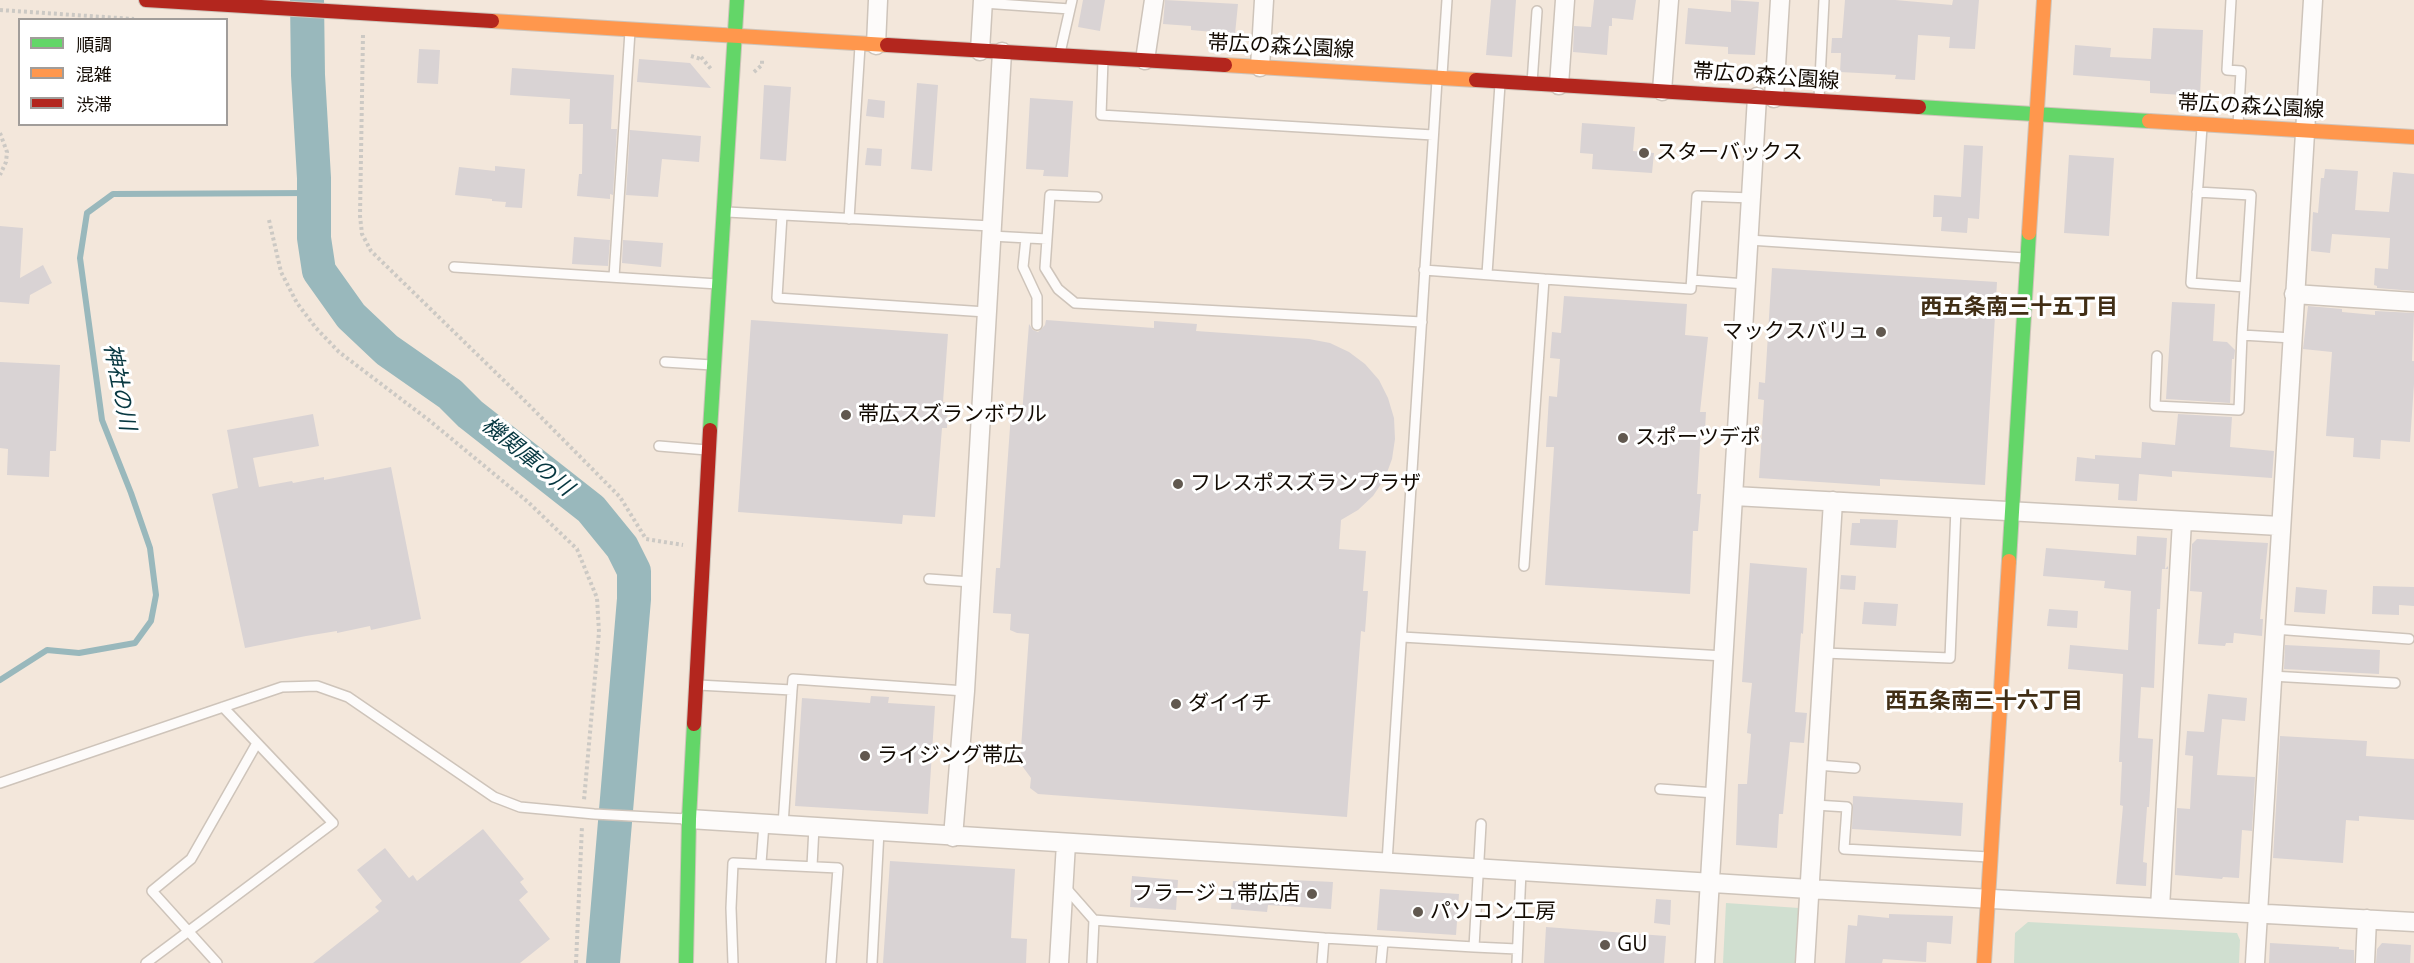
<!DOCTYPE html>
<html>
<head>
<meta charset="utf-8">
<style>
	body { margin:0 }
	#map { position:relative; width:2414px; height:963px; overflow:hidden; background:#f3e7db; font-family:"Open Sans","Noto Sans JP",sans-serif }
	canvas { display:block }
	.legend { position:absolute; left:18px; top:18px; width:210px; height:108px; box-sizing:border-box; background:#fff; border:2px solid #a19d9a; margin:0; padding:8px 10px; list-style:none; font-size:18px; color:#130b03 }
	.legend li { display:flex; align-items:center; gap:12px; height:30px }
	.legend b { width:30px; border:2px solid #a19d9a }
</style>
</head>
<body>
<div id="map">
<canvas width="2414" height="963"></canvas>
<ul class="legend">
<li><b style="height:8px;background:#63d668"></b>順調</li>
<li><b style="height:8px;background:#ff974d"></b>混雑</li>
<li><b style="height:8px;background:#b3261e"></b>渋滞</li>
</ul>
</div>
<script>
const context = document.querySelector('canvas').getContext('2d');
context.lineJoin = 'round';
function paint(path, color) { context.fillStyle = color; context.fill(path, 'evenodd'); }
const toPath = rows => new Path2D(rows.map(r => 'M' + r).join(''));
function strokePath(path, color, width, dash) { context.strokeStyle = color; context.lineWidth = width; context.lineCap = dash ? 'butt' : 'round'; context.setLineDash(dash || []); context.stroke(path); }
function drawText(font, color, halo, rows, align = 'center') {
  context.font = font + ' "Open Sans","Noto Sans JP",sans-serif'; context.lineWidth = 6; context.setLineDash([]); context.textBaseline = 'middle'; context.strokeStyle = halo; context.fillStyle = color; for (const [text, x, y, turn = 0] of rows) {
    context.save(); context.translate(x, y); context.rotate((+turn || 0) * Math.PI / 180); context.textAlign = isNaN(turn) ? turn : align; if (halo) context.strokeText(text, 0, 0); context.fillText(text, 0, 0); context.restore();
  }
}
paint(toPath([
	[1726,903,1799,908,1796,963,1723,963],
	[2028,922,2237,933,2240,940,2239,963,2014,963,2015,933]
]), '#d0dfd0');
strokePath(toPath([
	[0,680,47,650,79,653,135,643,151,621,156,595,150,548,131,493,102,420,80,258,87,213,113,194,313,193]
]), '#99b8bc', 6);
strokePath(toPath([
	[307,0,308,75,314,178,314,238,319,271,351,316,387,350,450,394,470,414,591,509,622,547,634,571,634,599,603,963]
]), '#99b8bc', 34);
paint(toPath([
	[1083,0,1105,0,1100,31,1078,27],
	[1165,0,1238,4,1235,34,1191,30,1191,26,1163,24],
	[1491,0,1516,0,1512,57,1486,55],
	[1594,0,1636,0,1633,20,1612,18,1612,26,1609,26,1607,55,1573,52,1574,26,1591,27],
	[1731,0,1759,2,1755,55,1728,54,1728,47,1685,44,1688,8,1731,12],
	[1845,0,1895,0,1952,5,1953,0,1979,0,1975,49,1949,48,1950,37,1918,35,1915,80,1895,79,1896,75,1840,72,1841,53,1831,53,1832,38,1842,38],
	[2153,28,2203,30,2200,96,2150,93,2150,81,2073,75,2075,45,2111,48,2110,57,2151,59],
	[419,49,440,50,438,84,417,83],
	[639,59,690,63,711,88,637,82],
	[512,68,614,75,611,129,617,129,613,195,610,194,610,199,577,196,579,174,582,174,583,124,569,124,570,99,510,95],
	[917,83,938,85,932,171,911,169],
	[764,85,791,87,786,161,760,159],
	[1030,98,1073,101,1068,177,1043,176,1044,170,1026,169],
	[868,99,885,101,884,118,866,116],
	[1582,123,1635,127,1633,151,1654,153,1652,173,1592,169,1593,154,1580,153],
	[630,130,701,136,699,162,662,159,658,197,626,195],
	[1964,145,1983,146,1979,219,1968,218,1967,233,1941,231,1942,217,1933,217,1934,195,1961,197],
	[867,148,882,149,881,166,865,165],
	[2069,155,2114,158,2109,236,2064,233],
	[495,166,525,169,522,208,505,207,506,202,492,201,492,199,455,195,459,167,495,171],
	[2325,169,2358,171,2355,210,2389,212,2393,172,2414,174,2414,291,2377,288,2377,286,2374,285,2375,268,2388,269,2390,238,2332,234,2330,253,2311,251,2313,212,2318,213,2321,178,2324,178],
	[0,226,23,228,20,278,43,265,52,283,30,295,29,304,0,302],
	[574,237,610,240,608,266,572,264],
	[623,240,663,243,661,267,622,263],
	[1772,268,1997,282,1985,485,1880,479,1880,486,1759,478,1764,400,1758,399,1759,382,1765,383],
	[1564,296,1687,304,1685,335,1708,337,1700,412,1706,412,1705,430,1701,429,1697,494,1701,494,1698,531,1693,531,1690,594,1545,585,1554,447,1546,447,1549,396,1557,397,1560,359,1550,358,1552,332,1561,333],
	[2172,302,2215,304,2213,341,2227,342,2235,350,2234,359,2232,359,2230,403,2166,399],
	[2308,306,2342,309,2342,312,2375,315,2375,311,2414,313,2412,361,2414,361,2414,384,2410,442,2381,440,2380,459,2353,457,2354,438,2326,436,2332,352,2303,349],
	[751,320,948,334,943,402,948,403,947,428,942,428,935,517,903,515,902,524,738,512],
	[1046,320,1154,328,1154,321,1197,324,1196,331,1309,339,1330,343,1349,352,1365,364,1379,380,1388,398,1394,418,1395,439,1392,459,1385,478,1373,496,1358,510,1341,520,1339,549,1366,551,1363,591,1368,591,1365,632,1361,631,1347,817,1038,794,1030,788,1031,778,1020,763,1029,634,1017,633,1010,630,1011,614,993,613,996,568,1000,568,1011,413,1022,414,1029,324,1033,330,1038,332,1045,325],
	[0,362,60,365,56,451,50,451,49,477,7,475,8,449,0,448],
	[313,414,319,446,253,458,259,487,292,481,293,483,324,477,324,480,391,467,421,619,371,630,370,626,337,633,337,631,306,636,245,648,212,494,238,488,227,430],
	[2178,414,2232,417,2230,447,2274,451,2272,478,2172,471,2172,477,2139,474,2137,501,2118,500,2119,484,2075,481,2077,457,2095,459,2095,455,2141,458,2142,442,2175,445],
	[1860,519,1898,520,1896,548,1850,545,1852,523,1860,523],
	[2137,536,2167,538,2165,569,2168,566,2168,569,2162,569,2160,609,2157,609,2154,688,2141,687,2138,738,2153,739,2149,807,2147,807,2143,862,2147,863,2146,886,2116,884,2123,806,2120,805,2122,762,2119,762,2123,674,2068,669,2070,645,2128,650,2131,591,2104,588,2105,581,2043,576,2046,548,2136,555],
	[2197,539,2268,543,2260,619,2263,619,2262,636,2234,633,2233,643,2226,643,2225,646,2198,644,2202,592,2190,591,2192,544],
	[1750,563,1807,568,1803,634,1801,633,1795,712,1807,713,1804,743,1790,742,1783,814,1779,814,1777,848,1736,845,1738,784,1747,784,1751,734,1747,733,1752,683,1742,682],
	[1841,575,1856,576,1855,590,1840,589],
	[2373,586,2414,587,2414,606,2399,605,2399,615,2372,614],
	[2296,587,2327,590,2325,614,2294,612],
	[1864,602,1898,604,1896,626,1862,624],
	[2049,609,2078,611,2077,628,2047,626],
	[2285,645,2380,650,2379,674,2284,669],
	[2208,694,2247,698,2245,721,2222,719,2217,775,2255,777,2252,831,2242,830,2239,878,2223,877,2222,879,2175,875,2177,808,2190,809,2193,756,2185,755,2187,731,2204,732],
	[871,696,889,697,888,703,935,706,928,814,795,806,802,698,870,703],
	[2280,736,2367,741,2366,756,2414,759,2414,820,2359,816,2359,821,2346,820,2343,863,2273,858],
	[1853,796,1963,803,1961,836,1852,829],
	[483,829,524,879,520,882,528,892,519,900,550,939,520,963,313,963,379,911,375,907,382,901,357,870,385,848,409,878,413,875,417,881],
	[890,861,1015,869,1011,938,1027,939,1026,963,883,963],
	[1132,876,1178,880,1176,910,1130,907],
	[1292,880,1333,882,1331,909,1268,905,1267,912,1231,909,1233,881,1292,885],
	[1380,889,1459,894,1456,935,1377,930],
	[1656,899,1671,900,1670,925,1654,923],
	[1889,914,1953,916,1951,944,1927,942,1926,962,1883,959,1882,963,1845,963,1848,925,1857,926,1858,915,1889,918],
	[1546,927,1666,936,1664,963,1544,963],
	[2270,943,2339,947,2339,949,2354,950,2354,963,2269,963],
	[2382,943,2411,945,2410,963,2376,963,2377,949]
]), '#d9d3d4');
const lane = toPath([
	[2231,0,2227,70,2241,71,2238,125],
	[983,3,1070,9],
	[1060,53,1072,0],
	[1103,60,1101,115,1433,135],
	[1442,75,1447,0],
	[1532,83,1537,11],
	[1819,99,1824,0],
	[2202,127,2191,283,2245,287],
	[2197,192,2251,195,2242,335,2292,338],
	[727,212,991,226],
	[782,215,777,298,986,312],
	[849,219,860,46],
	[991,236,1047,239,1045,268,1058,289,1075,303,1422,322],
	[1026,238,1023,267,1037,297,1037,325],
	[1047,239,1050,195,1097,197],
	[1749,240,2025,258],
	[454,267,718,284],
	[1424,270,1544,279,1524,566],
	[1487,274,1500,84],
	[614,277,630,31],
	[1544,279,1691,289,1697,196,1752,198],
	[1692,280,1746,284],
	[2157,356,2155,406,2239,410,2242,335],
	[665,362,712,365],
	[659,446,707,450],
	[929,579,971,582],
	[2274,629,2409,639],
	[1402,637,1724,656],
	[1824,653,1950,658,1956,508],
	[2271,676,2395,683],
	[698,685,792,690,783,825],
	[792,690,793,679,965,691],
	[1817,765,1855,768],
	[0,783,282,687,317,686,348,697,494,797,520,807,594,814,687,819],
	[1660,789,1715,793],
	[1815,805,1847,807,1844,849,1989,857],
	[1387,862,1437,80],
	[761,863,764,824],
	[812,866,814,827],
	[1065,887,1094,920,1324,938,1474,947,1481,824],
	[1474,947,1517,949],
	[146,963,333,823,223,707],
	[217,963,152,891,191,859,257,743],
	[733,963,731,908,733,863,838,868,831,963],
	[872,963,879,831],
	[1092,963,1094,920],
	[1322,963,1324,938],
	[1381,963,1383,942],
	[1517,963,1521,871]
]);
const street = toPath([
	[876,45,878,0],
	[980,51,983,0],
	[1145,60,1154,0],
	[1260,67,1264,0],
	[1559,85,1565,0],
	[1662,91,1669,0],
	[1774,98,1780,0],
	[2294,294,2414,302],
	[1734,496,2280,526],
	[689,819,1809,889,2414,922],
	[953,837,965,691,1002,52],
	[2160,908,2182,521],
	[1059,963,1066,843],
	[1705,963,1757,97],
	[1805,963,1833,501],
	[2255,963,2313,0],
	[2365,963,2367,919]
]);
const fast = toPath([
	[1919,107,2149,121],
	[710,430,737,0],
	[2009,561,2029,233],
	[686,963,689,819,694,724]
]);
const slow = toPath([
	[492,21,887,45],
	[1225,65,1476,80],
	[2149,121,2414,137],
	[2029,233,2044,0],
	[1984,963,2009,561]
]);
const jam = toPath([
	[146,0,492,21],
	[887,45,1225,65],
	[1476,80,1919,107],
	[694,724,710,430]
]);
strokePath(lane, '#cec4ba', 12);
strokePath(street, '#cec4ba', 21);
strokePath(fast, '#cec4ba', 16);
strokePath(slow, '#cec4ba', 16);
strokePath(jam, '#cec4ba', 16);
strokePath(toPath([
	[0,10,134,19],
	[363,35,360,216,362,234,371,251,527,403,620,497,646,539,683,545],
	[691,56,701,59],
	[701,57,711,69],
	[754,72,762,65,762,59],
	[0,133,7,152,6,162,0,175],
	[269,220,281,272,297,303,316,328,339,352,430,421,528,502,577,549,597,598,599,632,584,800],
	[576,963,582,826]
]), '#ccc9c4', 4, [3, 3]);
strokePath(lane, '#fdfbfa', 9);
strokePath(street, '#fdfbfa', 18);
strokePath(fast, '#63d668', 14);
strokePath(slow, '#ff974d', 14);
strokePath(jam, '#b3261e', 14);
for (const [x, y, r, color] of [
	[1644,153,6,"#61584f"],
	[1881,332,6,"#61584f"],
	[846,415,6,"#61584f"],
	[1623,438,6,"#61584f"],
	[1178,484,6,"#61584f"],
	[1176,704,6,"#61584f"],
	[865,756,6,"#61584f"],
	[1312,894,6,"#61584f"],
	[1418,912,6,"#61584f"],
	[1605,945,6,"#61584f"]
]) { const dot = new Path2D(); dot.arc(x, y, r, 0, 2 * Math.PI); context.fillStyle = color; context.fill(dot); strokePath(dot, '#fff', 2); }
drawText('21px', '#130b03', '#fff', [
	["帯広の森公園線",1281,47,3],
	["帯広の森公園線",1766,77,4],
	["帯広の森公園線",2251,107,3]
]);
drawText('21px', '#130b03', '#fff', [
	["スターバックス",1656,153],
	["マックスバリュ",1869,332,"right"],
	["帯広スズランボウル",858,415],
	["スポーツデポ",1635,438],
	["フレスポスズランプラザ",1190,484],
	["ダイイチ",1188,704],
	["ライジング帯広",877,756],
	["フラージュ帯広店",1300,894,"right"],
	["パソコン工房",1430,912],
	["GU",1617,945]
], 'left');
drawText('bold 22px', '#412e15', '#fff', [
	["西五条南三十五丁目",2019,308],
	["西五条南三十六丁目",1984,702]
]);
drawText('italic 22px', '#063740', '#fff', [
	["神社の川",119,387,79],
	["機関庫の川",527,457,39]
]);
</script>
</body>
</html>
